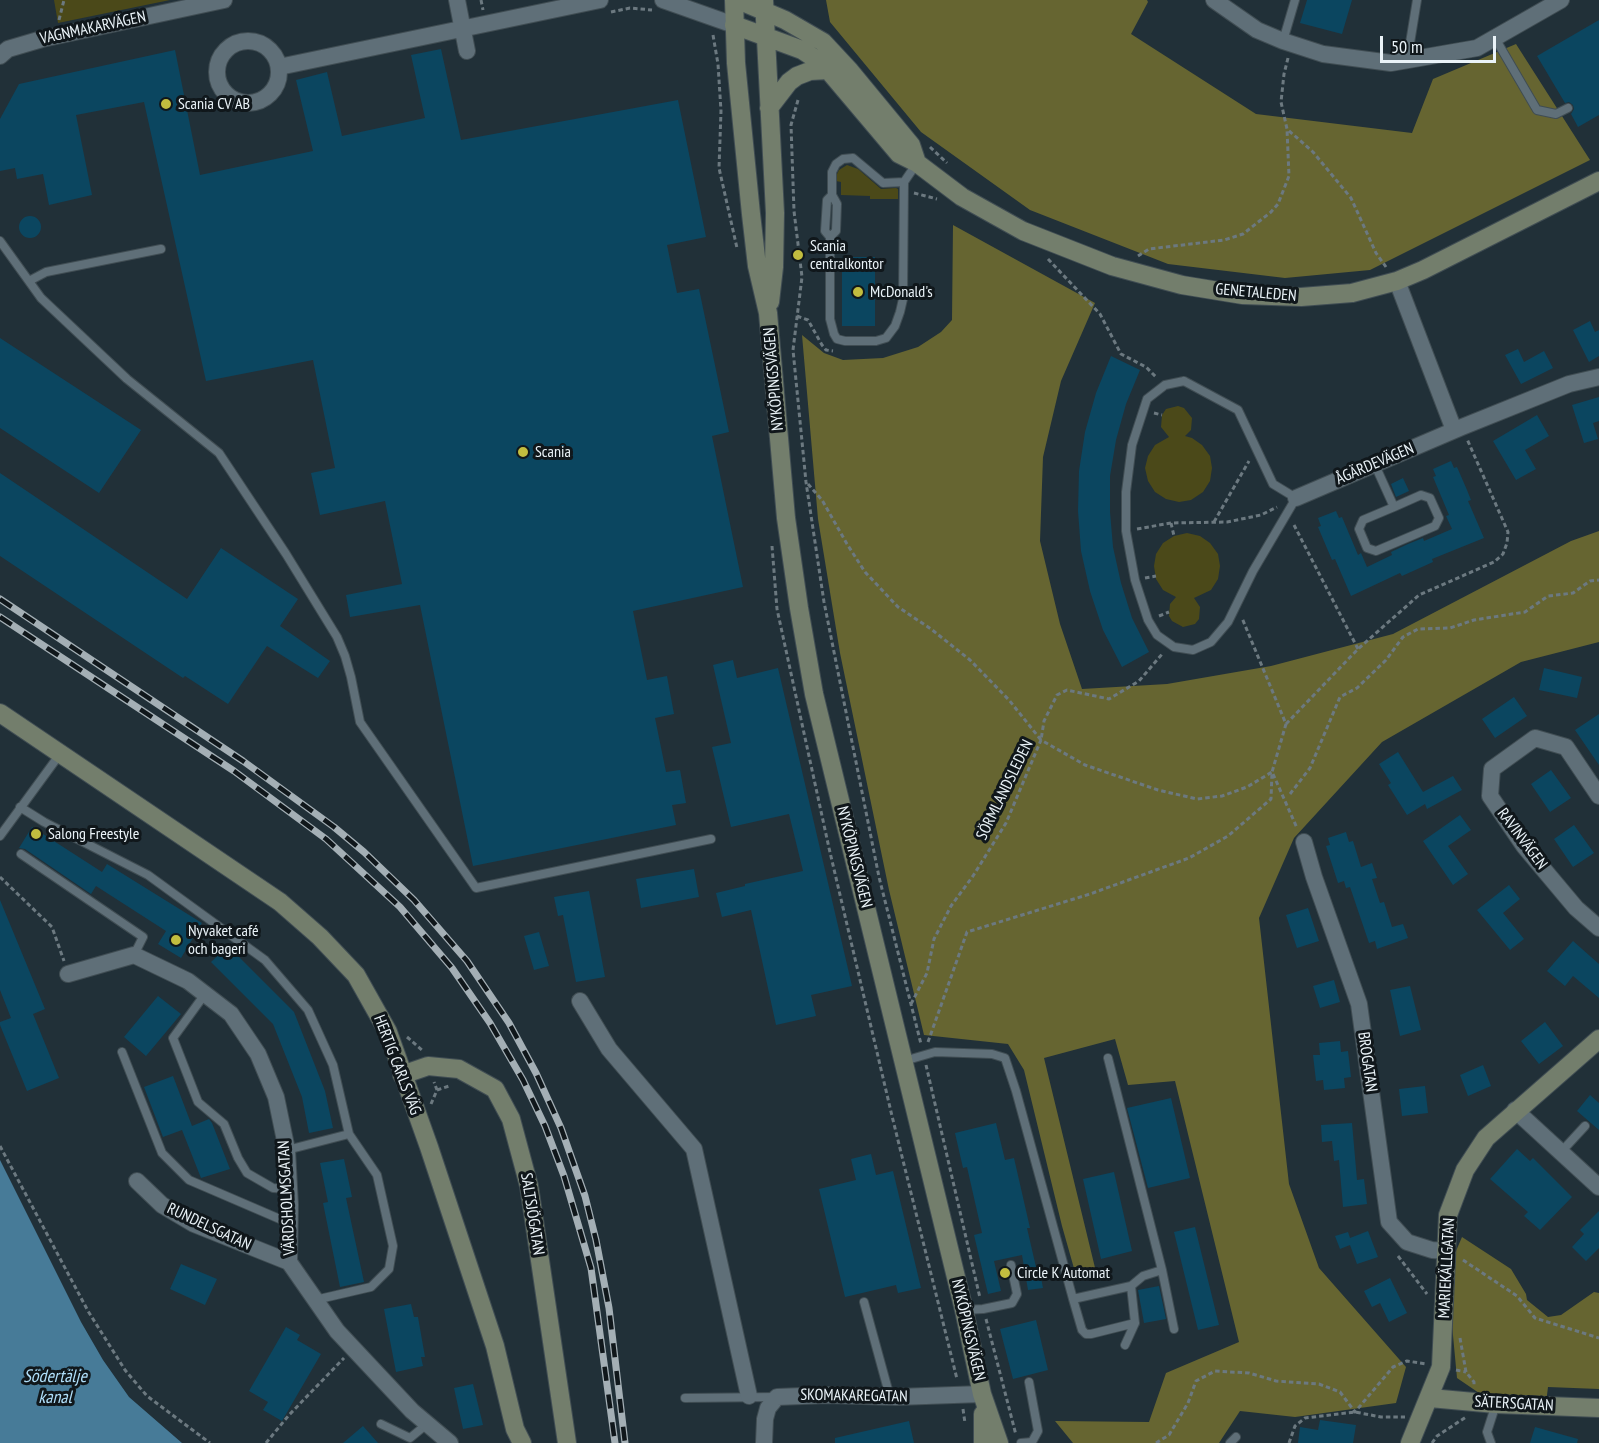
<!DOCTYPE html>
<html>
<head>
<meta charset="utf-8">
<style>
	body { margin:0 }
	#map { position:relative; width:1599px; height:1443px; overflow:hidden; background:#213038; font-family:"PT Sans Narrow",sans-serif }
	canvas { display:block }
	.scale { position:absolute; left:1380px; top:36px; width:116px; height:27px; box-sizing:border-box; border:3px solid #eaf3f8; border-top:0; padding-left:8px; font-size:18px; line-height:21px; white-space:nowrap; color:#eaf3f8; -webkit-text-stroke:4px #10171b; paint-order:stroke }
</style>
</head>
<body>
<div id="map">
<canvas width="1599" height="1443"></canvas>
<div class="scale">50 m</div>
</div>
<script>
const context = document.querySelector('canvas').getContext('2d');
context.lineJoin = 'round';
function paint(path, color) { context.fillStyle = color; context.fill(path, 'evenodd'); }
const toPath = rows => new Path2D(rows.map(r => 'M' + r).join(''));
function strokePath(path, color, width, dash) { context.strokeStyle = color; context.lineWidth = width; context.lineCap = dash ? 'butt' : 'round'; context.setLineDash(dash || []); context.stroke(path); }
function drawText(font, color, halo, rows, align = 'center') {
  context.font = font + ' "PT Sans Narrow",sans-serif'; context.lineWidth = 6; context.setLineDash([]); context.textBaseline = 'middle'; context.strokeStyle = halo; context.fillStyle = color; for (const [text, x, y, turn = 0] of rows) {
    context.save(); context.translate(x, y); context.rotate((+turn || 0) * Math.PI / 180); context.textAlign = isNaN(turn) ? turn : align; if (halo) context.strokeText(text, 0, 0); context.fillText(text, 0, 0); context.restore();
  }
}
paint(toPath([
	[54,0,170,0,58,23],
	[847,165,858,169,881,189,896,188,898,189,898,199,870,199,870,196,841,195,841,182,836,181,836,176,839,170],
	[1178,406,1184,408,1192,418,1191,430,1185,436,1192,438,1202,445,1210,456,1212,468,1210,481,1203,492,1191,500,1179,502,1166,499,1155,492,1148,481,1145,468,1148,456,1155,445,1169,437,1161,427,1162,415,1166,409],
	[1187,533,1200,536,1210,543,1218,554,1220,566,1218,579,1211,590,1194,598,1200,607,1199,619,1195,624,1183,627,1172,621,1169,616,1170,604,1176,597,1163,590,1156,579,1154,566,1156,554,1163,543,1174,536]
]), '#4b4919');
paint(toPath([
	[826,0,1147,0,1148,2,1131,34,1256,114,1412,133,1433,79,1516,44,1590,160,1370,270,1285,278,1168,264,1030,210,921,132,830,22],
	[953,225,1095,303,1061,381,1043,457,1040,541,1060,624,1082,689,1167,684,1271,666,1393,634,1571,541,1599,531,1599,642,1521,662,1382,742,1294,838,1259,918,1289,1184,1319,1268,1406,1367,1396,1403,1295,1417,1240,1411,1219,1443,1073,1443,1055,1421,1149,1422,1166,1373,1239,1342,1175,1081,1128,1085,1115,1039,1044,1058,1097,1276,1077,1279,1062,1226,1024,1070,1008,1044,924,1035,889,890,840,653,818,519,802,335,824,353,843,360,883,358,918,347,941,332,952,320],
	[1462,1237,1511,1269,1526,1294,1527,1300,1548,1317,1561,1315,1594,1292,1599,1293,1599,1389,1548,1387,1546,1403,1479,1393,1457,1378,1452,1325,1456,1251]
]), '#666531');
paint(toPath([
	[0,1160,81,1322,103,1360,129,1397,182,1443,0,1443]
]), '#477b98');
paint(toPath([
	[1307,0,1352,0,1342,34,1300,23],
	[1599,20,1599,115,1578,127,1571,114,1574,109,1573,105,1569,102,1565,103,1537,56],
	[441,49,461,140,678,100,706,237,667,245,677,293,699,289,729,432,712,436,743,587,633,611,647,680,667,676,674,714,655,718,666,772,680,770,686,803,672,805,676,825,473,866,420,605,350,617,346,595,402,584,385,501,320,515,311,473,335,468,313,360,206,381,144,102,76,115,92,195,49,205,43,174,17,179,15,168,0,171,0,119,19,84,175,50,200,175,313,151,296,80,327,72,342,136,425,118,411,55],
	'19 227a11 11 0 1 1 22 0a11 11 0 1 1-22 0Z',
	[842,257,875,257,875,326,842,326],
	[1590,321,1595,332,1599,330,1599,356,1589,362,1573,330],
	[0,338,141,430,99,493,0,428],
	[1518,349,1524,362,1544,351,1553,368,1521,384,1505,355],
	[1111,356,1140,370,1126,404,1116,440,1110,476,1110,512,1113,547,1121,583,1132,618,1149,652,1122,667,1103,630,1090,591,1081,551,1078,511,1079,471,1085,432,1096,393],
	[1599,397,1599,421,1593,423,1598,439,1584,443,1572,405],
	[1537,415,1549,436,1525,450,1536,469,1516,480,1493,441],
	[1451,461,1454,468,1457,467,1467,490,1471,500,1468,501,1484,538,1432,559,1433,562,1402,576,1400,573,1351,596,1335,559,1332,560,1318,527,1321,526,1318,518,1336,511,1339,518,1342,517,1358,555,1361,553,1367,567,1392,555,1391,552,1408,544,1423,538,1424,541,1452,529,1446,516,1449,515,1433,477,1436,476,1433,469],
	[0,473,187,599,221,548,298,599,280,626,330,661,318,678,267,646,228,704,185,676,183,678,0,556],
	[1403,478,1409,491,1396,497,1391,484],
	[733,660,737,678,778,668,852,986,811,995,816,1016,776,1025,751,910,722,917,716,893,745,886,745,884,803,871,789,814,731,827,712,747,731,743,713,665],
	[1544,668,1582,677,1577,698,1539,690],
	[1514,697,1527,716,1495,738,1482,719],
	[1599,714,1599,765,1575,730],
	[1398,752,1423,792,1453,776,1462,790,1427,809,1425,804,1407,815,1388,785,1391,783,1379,764],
	[1551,770,1571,798,1550,812,1531,784],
	[1460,815,1471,830,1448,846,1468,874,1453,885,1423,841],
	[1574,825,1594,853,1573,867,1554,839],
	[32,827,102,872,107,864,202,923,181,958,158,944,166,931,96,886,91,894,25,849,19,848],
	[1346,832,1349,842,1353,841,1361,867,1372,863,1377,878,1372,879,1380,903,1384,902,1392,927,1403,924,1408,938,1377,949,1375,941,1369,943,1350,887,1346,888,1344,881,1338,883,1326,846,1330,845,1328,838],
	[694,869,699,897,641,908,636,879],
	[1509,885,1520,899,1503,913,1524,939,1510,950,1477,910],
	[589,891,605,977,576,982,563,915,558,916,554,897],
	[0,900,45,1009,33,1014,59,1078,27,1091,0,1025,0,1022,11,1018,0,990],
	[1308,908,1319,941,1297,948,1286,915],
	[539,932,549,966,534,970,524,936],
	[1573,941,1599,964,1599,998,1573,976,1565,986,1547,971],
	[228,946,294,1012,325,1091,333,1128,309,1133,302,1097,273,1024,211,962],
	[1334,980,1340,1002,1320,1008,1313,986],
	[1410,986,1421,1030,1400,1036,1390,990],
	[158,996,181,1014,146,1056,124,1037],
	[1545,1022,1563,1046,1539,1064,1521,1041],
	[1340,1041,1341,1052,1348,1051,1351,1077,1344,1078,1345,1088,1324,1090,1323,1080,1316,1081,1313,1055,1320,1055,1319,1043],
	[1483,1065,1491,1086,1468,1096,1460,1075],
	[173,1076,192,1126,209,1119,212,1123,230,1169,201,1178,182,1130,163,1137,144,1087],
	[1425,1086,1428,1113,1402,1116,1399,1089],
	[1590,1095,1599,1103,1599,1130,1577,1111],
	[1171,1098,1190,1178,1148,1188,1127,1108],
	[996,1123,1005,1160,1014,1158,1030,1228,1027,1228,1036,1267,1039,1267,1043,1288,1028,1290,1022,1255,994,1261,1001,1291,988,1294,974,1235,982,1233,967,1167,963,1168,955,1133],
	[1352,1123,1357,1180,1364,1179,1367,1204,1343,1207,1339,1160,1334,1161,1332,1141,1322,1142,1321,1125],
	[1517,1149,1530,1161,1533,1158,1572,1197,1540,1230,1524,1216,1528,1212,1490,1179],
	[871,1154,876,1175,893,1171,921,1288,898,1293,896,1285,845,1297,819,1189,856,1180,851,1159],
	[344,1159,352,1197,346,1198,364,1282,340,1287,323,1203,328,1202,320,1163],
	[1114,1172,1132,1251,1101,1259,1083,1179],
	[1599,1211,1599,1248,1586,1261,1572,1247,1584,1234,1580,1230],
	[1195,1227,1219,1325,1198,1330,1174,1232],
	[1368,1231,1378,1257,1357,1264,1350,1245,1340,1249,1335,1236,1348,1232,1350,1238],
	[181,1264,217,1279,205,1305,170,1289],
	[1390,1278,1407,1313,1389,1322,1380,1303,1372,1307,1364,1291],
	[1159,1286,1166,1319,1144,1323,1138,1290],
	[411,1304,414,1317,418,1317,425,1357,421,1357,423,1366,396,1372,384,1309],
	[1036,1320,1048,1370,1013,1379,1000,1329],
	[286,1327,300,1335,297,1340,321,1354,282,1421,263,1410,268,1402,249,1391],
	[473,1384,483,1425,463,1429,454,1388],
	[1320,1420,1356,1425,1353,1443,1298,1443,1300,1427,1318,1430],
	[909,1421,914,1443,835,1443,835,1438],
	[363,1426,378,1443,343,1443],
	[1535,1427,1578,1439,1577,1443,1530,1443]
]), '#0b4660');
const lane = toPath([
	[1495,38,1537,110,1556,114,1568,108],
	[1283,41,1295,0],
	[1412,60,1409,49,1417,0],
	[832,195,827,200,825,231,830,237,830,319,834,334,837,339,845,341,876,341,886,338,895,326,900,312,903,299,904,182,917,163],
	[830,237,836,231,837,204,832,195,832,172,836,164,843,159,853,158,883,183,904,182],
	[0,241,41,298,127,379,219,453,286,554,337,637,345,656,351,677,360,722,476,888,711,839],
	[29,281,46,272,161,249],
	[1184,381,1238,410,1273,484,1296,498,1253,571,1228,622,1211,642,1193,650,1174,647,1157,635,1148,620,1135,580,1126,531,1126,492,1132,445,1147,399,1165,385,1184,381],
	[1375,465,1394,507,1421,495,1430,498,1439,518,1435,526,1376,551,1367,548,1359,529,1363,520,1394,507],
	[20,807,44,822,148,875,265,960,308,1010,333,1065,349,1134,377,1175,393,1246,389,1269,371,1287,315,1300],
	[0,836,60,754],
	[21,854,143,937,134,955],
	[205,994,173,1038,198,1102,224,1124,238,1158,247,1173,273,1188,289,1189],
	[122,1052,162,1153,189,1180,289,1223],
	[904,1061,935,1052,992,1054,1005,1058,1016,1091,1073,1299,1131,1286,1143,1276,1162,1270,1108,1058],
	[287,1150,349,1134],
	[1561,1152,1585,1126],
	[1162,1270,1174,1329],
	[1073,1299,1082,1330,1086,1334,1091,1334,1135,1323,1131,1286],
	[864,1302,890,1397],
	[964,1310,983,1309,1012,1303,1017,1294,1011,1265],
	[1125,1345,1135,1323],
	[685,1398,777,1397],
	[381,1424,410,1438,427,1424],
	[1021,1443,1032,1442,1038,1431,1029,1382],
	[1230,1443,1236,1437],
	[1491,1443,1487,1432,1496,1404]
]);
const street = toPath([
	[457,0,467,51],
	[663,0,734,25],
	[1214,0,1257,30,1283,41,1323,54,1391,63,1477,48,1561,0],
	'217 72a31 31 0 1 1 62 0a31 31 0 1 1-62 0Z',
	[0,56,8,49,42,39,224,0],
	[279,67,600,0],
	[1397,281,1454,430],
	[1296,498,1462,427,1569,384,1599,377],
	[1599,796,1566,747,1535,738,1492,769,1490,796,1524,846,1576,908,1599,928],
	[1304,842,1314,877,1359,1004,1389,1222,1407,1242,1432,1250,1447,1251],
	[68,974,134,955,188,981,231,1014,258,1054,276,1097,287,1150,290,1205,289,1262,337,1331,412,1411,450,1443],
	[580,1001,609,1049,694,1149,749,1396],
	[1515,1110,1599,1187],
	[137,1181,162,1205,194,1224,289,1262],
	[764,1443,765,1419,768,1408,777,1397,827,1395,897,1397,982,1394]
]);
const secondary = toPath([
	[734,0,736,63,751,214,757,266,768,313,786,518,799,608,814,694,964,1310,982,1394,999,1443],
	[738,0,785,20,823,42,850,71,911,145,917,163],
	[764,0,775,213,774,267,770,302],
	[734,25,802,50,817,60,828,70,899,154,917,163,962,197,1023,231,1112,266,1182,285,1243,295,1301,297,1352,293,1397,281,1423,270,1599,181],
	[769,108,789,82,797,76,810,71,828,70],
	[0,713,280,902,320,937,356,975,388,1032,429,1147,495,1346,515,1429,522,1443],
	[402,1075,428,1066,459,1069,495,1089,511,1119,529,1186,567,1443],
	[1430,1398,1496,1404,1599,1408],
	[983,1414,983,1443],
	[1410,1443,1441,1367,1448,1215,1465,1170,1486,1138,1599,1039]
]);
strokePath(lane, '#404d53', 10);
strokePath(street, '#404d53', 18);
strokePath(secondary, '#404d53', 20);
strokePath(toPath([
	[481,0,483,10],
	[611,12,630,8,652,10],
	[59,20,64,0],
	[713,35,718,64,721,111,719,168,737,248],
	[1288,58,1284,74,1281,102,1287,129,1313,152,1351,198,1376,253,1386,267],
	[798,100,791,125,794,211,802,277,793,350,806,482,824,602,879,877,921,1044],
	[930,147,947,163],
	[914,193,937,199],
	[1138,256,1149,249,1224,240,1243,234,1271,212,1278,204,1289,176,1287,129],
	[1048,259,1100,314,1121,354,1146,367,1157,378],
	[797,316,808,320,822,345,826,350,833,351],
	[1154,413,1162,415],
	[808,484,822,500,847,544,865,572,898,607,931,629,970,660,1009,700,1041,740,1044,721,1057,695,1067,690,1109,699,1139,681,1163,653],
	[1214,522,1249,461],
	[1171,523,1174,536],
	[1294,525,1358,649],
	[1137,529,1171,523,1227,522,1261,515,1277,507],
	[772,546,777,609,829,848,892,1116,957,1379],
	[1145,578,1156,576],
	[1159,616,1169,612],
	[1286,724,1358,649,1419,595,1494,562,1503,554,1507,543,1508,532,1467,439],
	[1273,774,1297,828],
	[1290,794,1310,768,1340,697,1357,688,1386,660,1403,637,1418,629,1450,628,1474,620,1525,612,1548,596,1573,593,1590,581,1599,580],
	[0,877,52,927,64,961],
	[911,1004,927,973,934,939,951,906,973,876,1006,823,1041,740,1085,765,1158,790,1197,799,1222,796,1247,787,1272,772],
	[407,1037,422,1050],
	[928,1042,967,932,1090,894,1189,858,1228,836,1271,799,1272,772,1286,724,1242,618],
	[926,1065,980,1298],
	[437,1090,449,1086],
	[431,1104,437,1090,434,1082],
	[0,1146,88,1311,125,1370,147,1396,210,1443],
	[1398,1256,1427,1294],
	[1463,1260,1517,1296,1535,1318,1599,1338],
	[986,1319,1016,1435],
	[1460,1338,1466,1372,1474,1382,1474,1385],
	[1456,1370,1466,1372],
	[963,1409,965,1423],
	[266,1443,289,1415,344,1358],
	[1156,1443,1169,1435,1188,1403,1196,1381,1215,1371,1249,1373,1276,1381,1319,1384,1340,1392,1355,1412,1393,1367,1407,1361,1426,1364],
	[1289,1443,1295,1426,1305,1418,1355,1412,1381,1417,1405,1417],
	[1432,1443,1437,1436,1466,1417]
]), '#6c7980', 3, [4.5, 3]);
strokePath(lane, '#5f6f78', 8);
strokePath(street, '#5f6f78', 16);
strokePath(secondary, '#737e6c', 18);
const rail = toPath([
	[0,599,243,761,334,827,364,852,414,900,467,961,509,1023,536,1073,561,1128,585,1196,596,1240,609,1308,625,1443],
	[0,617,234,771,326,839,400,907,452,968,490,1023,523,1080,545,1126,564,1176,591,1268,615,1443]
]);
strokePath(rail, '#a4afb5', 7);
strokePath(rail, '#10171b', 4.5, [14]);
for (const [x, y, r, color] of [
	[166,104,6,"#c2bd3f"],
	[798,255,6,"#c2bd3f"],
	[858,292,6,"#c2bd3f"],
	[523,452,6,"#c2bd3f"],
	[36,834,6,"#c2bd3f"],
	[176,940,6,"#c2bd3f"],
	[1005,1273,6,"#c2bd3f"]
]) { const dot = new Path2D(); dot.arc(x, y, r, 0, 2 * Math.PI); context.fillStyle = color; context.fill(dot); strokePath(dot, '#10171b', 2); }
drawText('16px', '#eaf3f8', '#10171b', [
	["VAGNMAKARVÄGEN",93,28,-12],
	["GENETALEDEN",1256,293,5],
	["NYKÖPINGSVÄGEN",774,379,-95],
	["ÅGÄRDEVÄGEN",1375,464,-23],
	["SÖRMLANDSLEDEN",1005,790,-64],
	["RAVINVÄGEN",1522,839,53],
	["NYKÖPINGSVÄGEN",854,857,76],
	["BROGATAN",1367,1062,82],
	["HERTIG CARLS VÄG",397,1065,69],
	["VÄRDSHOLMSGATAN",287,1198,-93],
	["SALTSJÖGATAN",532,1214,81],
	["RUNDELSGATAN",209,1227,25],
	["MARIEKÄLLGATAN",1447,1268,-87],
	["NYKÖPINGSVÄGEN",968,1330,77],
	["SKOMAKAREGATAN",854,1396,1],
	["SÄTERSGATAN",1514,1404,3]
]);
drawText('16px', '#eaf3f8', '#10171b', [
	["Scania CV AB",178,104],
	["Scania",810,246],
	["centralkontor",810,264],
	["McDonald's",870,292],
	["Scania",535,452],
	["Salong Freestyle",48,834],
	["Nyvaket café",188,931],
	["och bageri",188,949],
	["Circle K Automat",1017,1273]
], 'left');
drawText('italic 18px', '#afdef9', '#10171b', [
	["Södertälje",55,1377],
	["kanal",55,1398]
]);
</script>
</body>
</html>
